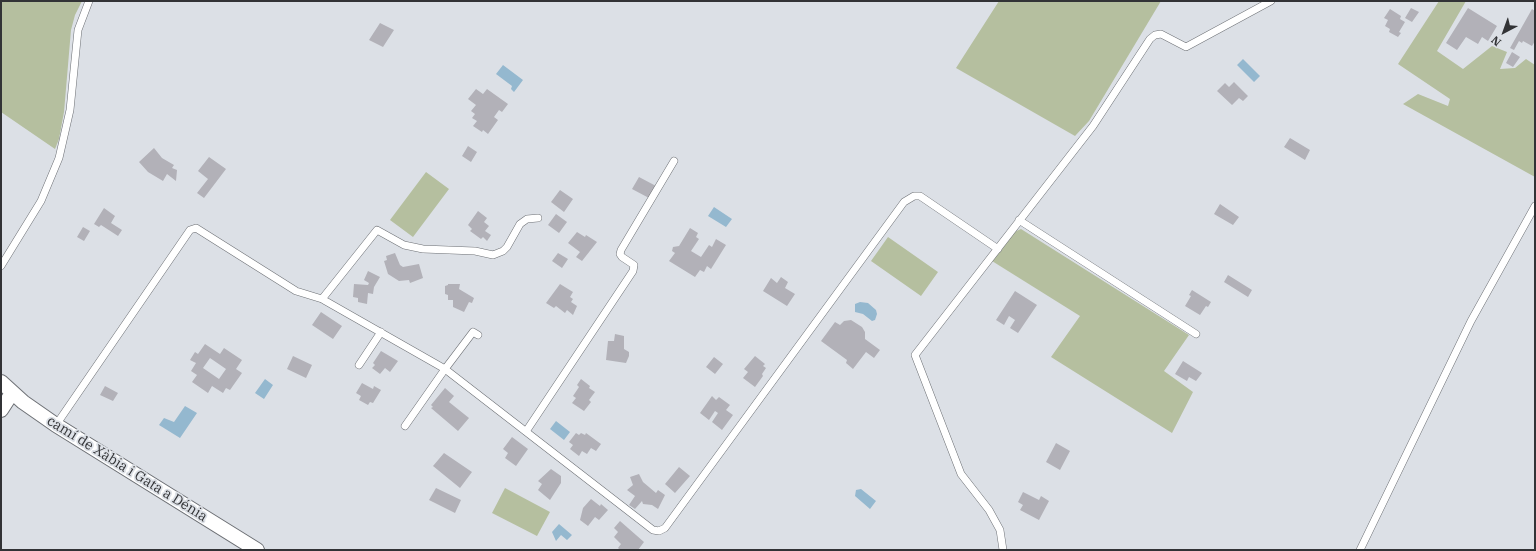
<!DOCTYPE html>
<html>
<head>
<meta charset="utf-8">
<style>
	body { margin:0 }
	#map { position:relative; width:1536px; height:551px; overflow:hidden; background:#dce0e6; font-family:"IBM Plex Serif",serif }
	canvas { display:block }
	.frame { position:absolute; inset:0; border:2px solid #323336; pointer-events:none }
	.north { position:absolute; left:1484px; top:12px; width:40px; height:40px; -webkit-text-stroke:3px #dce0e6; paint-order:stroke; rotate:221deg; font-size:11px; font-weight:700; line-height:16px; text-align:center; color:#323336 }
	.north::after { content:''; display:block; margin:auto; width:14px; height:18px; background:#323336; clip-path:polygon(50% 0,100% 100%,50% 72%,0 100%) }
</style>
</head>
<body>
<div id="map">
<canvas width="1536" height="551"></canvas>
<div class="frame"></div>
<div class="north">N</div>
</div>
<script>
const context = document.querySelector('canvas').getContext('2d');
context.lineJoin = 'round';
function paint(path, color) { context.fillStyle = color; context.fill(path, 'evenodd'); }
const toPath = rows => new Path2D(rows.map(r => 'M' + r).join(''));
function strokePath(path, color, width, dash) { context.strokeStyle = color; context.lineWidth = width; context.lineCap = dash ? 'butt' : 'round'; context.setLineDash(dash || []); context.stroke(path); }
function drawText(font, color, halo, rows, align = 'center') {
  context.font = font + ' "IBM Plex Serif",serif'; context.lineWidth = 3.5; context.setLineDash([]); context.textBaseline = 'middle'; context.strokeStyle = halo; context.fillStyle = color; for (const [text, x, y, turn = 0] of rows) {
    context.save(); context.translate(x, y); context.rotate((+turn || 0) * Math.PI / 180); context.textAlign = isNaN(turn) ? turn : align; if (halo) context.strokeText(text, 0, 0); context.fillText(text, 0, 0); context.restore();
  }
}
paint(toPath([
	[1,1,82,1,75,15,71,30,64,112,59,139,55,149,1,112],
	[999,1,1161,1,1089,121,1075,136,956,68],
	[1439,1,1466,1,1437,51,1463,69,1492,46,1507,52,1500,69,1515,68,1526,59,1535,65,1535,177,1403,104,1418,94,1448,106,1450,99,1398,64],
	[426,172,449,189,413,237,390,220],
	[1021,229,1189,335,1164,371,1193,392,1172,433,1051,357,1080,316,992,261,1014,232],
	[888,237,938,272,921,296,871,261],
	[505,488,550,512,537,536,492,513]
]), '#b5bf9f');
paint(toPath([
	[1243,59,1260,76,1254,82,1237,65],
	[503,65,523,80,514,92,511,89,512,86,496,74],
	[714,207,732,219,726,227,708,216],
	[860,302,868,303,876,310,877,314,875,320,872,321,863,314,855,312,855,304],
	[265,379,273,385,264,399,255,393],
	[185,406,197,413,180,438,159,425,164,418,174,422],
	[556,421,570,432,564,440,550,429],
	[861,489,876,501,870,509,855,496,856,490],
	[559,524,572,535,567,540,561,535,556,541,552,532]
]), '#94b8cf');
paint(toPath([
	[1411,8,1419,12,1412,22,1405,18],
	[1468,8,1497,26,1488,41,1482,37,1478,44,1466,37,1457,50,1446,43],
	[1390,9,1401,16,1400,19,1405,22,1399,32,1401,33,1398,37,1389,32,1390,29,1385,26,1388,20,1384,18],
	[1532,9,1535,11,1535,41,1532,46,1523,41,1522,43,1519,41,1514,50,1510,48],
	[380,23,394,30,383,47,369,40],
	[1512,52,1520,57,1513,67,1506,63],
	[1234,82,1248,96,1243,101,1239,98,1232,105,1217,91,1225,83,1229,87],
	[476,89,483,94,487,89,508,104,502,112,499,110,494,117,498,120,488,134,483,130,482,132,473,126,477,121,472,118,475,114,471,111,476,105,468,99],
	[1290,138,1310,150,1305,160,1284,147],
	[468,146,477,152,471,162,462,156],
	[154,148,162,158,174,165,172,168,177,170,176,181,167,174,163,181,148,172,139,162],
	[209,157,226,169,204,198,197,193,208,179,198,171],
	[639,177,656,186,649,198,632,189],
	[560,190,573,199,564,212,551,202],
	[1220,204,1239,217,1233,225,1214,214],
	[104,208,115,216,111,223,122,230,118,236,101,225,99,227,94,224],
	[478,211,487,218,484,222,489,226,485,231,491,235,487,241,483,237,481,239,470,231,472,229,468,225],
	[556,214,567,222,559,233,548,225],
	[83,227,90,231,84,241,77,237],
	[690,228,698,233,696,237,699,239,691,251,701,257,709,245,712,247,716,239,726,245,711,269,707,266,704,272,700,270,695,277,669,261,675,253,672,251,673,247,679,246],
	[577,232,585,237,586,235,597,242,582,261,576,257,580,252,568,243],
	[395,253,400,265,403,267,419,264,423,278,410,283,409,280,399,281,388,274,384,261,387,260,386,256],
	[558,253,568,259,562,268,552,261],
	[368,271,380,277,374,287,373,294,368,293,367,304,358,302,358,298,353,297,354,284,368,285,369,283,364,280],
	[1228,275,1252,290,1248,297,1224,282],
	[781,277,788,282,785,288,795,294,787,306,763,291,771,278,777,283],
	[448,284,460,284,459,289,474,298,472,303,469,302,464,312,453,307,453,300,448,300,448,295,445,294,445,286,448,285],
	[560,284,573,292,570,297,573,299,571,302,577,306,573,315,567,310,565,313,556,306,554,308,546,303],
	[1192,290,1211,302,1208,307,1206,306,1200,315,1185,306,1191,296,1189,295],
	[1015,291,1037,305,1018,333,1010,328,1015,320,1009,316,1004,325,996,320],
	[321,312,342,326,333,339,312,325],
	[851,320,862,327,865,332,865,339,880,350,874,358,866,352,853,369,846,363,847,360,821,341,835,322,840,325,844,321],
	[615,334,624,336,624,349,629,352,629,356,626,363,606,360,608,341,614,341],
	[205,344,220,354,224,348,242,360,236,369,242,373,230,390,226,388,223,393,212,386,208,393,192,382,197,375,191,371,196,363,190,360,195,352,198,354],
	[210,358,226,369,219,379,203,368],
	[381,351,398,361,390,372,385,368,380,374,372,368,375,365,373,363],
	[293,356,312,365,306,378,287,369],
	[755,356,765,364,763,366,766,368,762,374,763,376,755,387,743,378,748,372,744,369],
	[714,357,723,364,715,374,706,367],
	[1183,361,1202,373,1196,381,1189,377,1187,381,1175,374],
	[581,379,590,386,589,388,595,392,589,400,591,402,584,411,572,403,576,398,573,396,579,387,577,385],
	[362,383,373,389,374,386,381,390,373,403,370,402,368,405,359,400,361,396,356,393],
	[105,386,118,393,113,401,100,395],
	[445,388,454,396,449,402,469,418,458,431,431,408,433,407,431,405],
	[712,396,716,400,719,397,730,405,726,410,733,415,722,430,712,422,718,413,715,411,709,420,700,413],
	[576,433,579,435,581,433,585,435,586,433,601,444,596,451,591,448,587,454,582,451,579,456,570,449,573,445,569,442],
	[512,437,528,449,516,466,505,458,508,453,503,449],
	[1056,443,1070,451,1060,470,1046,462],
	[444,453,472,472,460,488,433,466],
	[679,467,690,476,675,493,665,484],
	[551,469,561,476,561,483,550,500,538,490,542,484,538,481],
	[639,474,643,482,656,493,658,490,665,495,658,509,652,505,643,504,642,501,635,509,629,505,635,496,627,490,633,485,630,477],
	[436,488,461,500,455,513,429,500],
	[1023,492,1039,500,1041,496,1049,501,1039,520,1020,510,1023,505,1018,502],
	[591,499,600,506,601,504,608,510,599,520,595,517,588,526,580,520,583,508],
	[620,521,644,542,638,550,620,550,618,548,621,544,614,537,618,532,614,528]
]), '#b2b1b8');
const lane = toPath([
	[1019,220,1196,334],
	[1,266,41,201,59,158,70,110,78,30,89,1],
	[322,299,377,230,404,245,423,249,475,251,493,255,503,251,507,247,520,224,527,219,538,218],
	[359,365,381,332],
	[56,425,190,230,196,228,296,291,322,299,445,369,653,530,659,531,665,528,904,202,914,196,920,196,998,249],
	[405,426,445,369,473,332,478,335],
	[527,430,633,271,634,265,622,257,620,254,621,250,674,161],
	[1003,550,1000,530,989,510,961,474,915,355,1093,126,1150,39,1155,35,1161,34,1186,47,1271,1],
	[1360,550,1471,321,1535,206]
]);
const street = toPath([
	[1,382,23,402,56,425,257,550],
	[1,410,12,393]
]);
strokePath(lane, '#6d7075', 8);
strokePath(street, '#6d7075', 16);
strokePath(lane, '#fff', 7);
strokePath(street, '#fff', 14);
drawText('14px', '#323336', '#dce0e6', [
	["camí de Xàbia i Gata a Dénia",127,469,32]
]);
</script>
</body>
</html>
